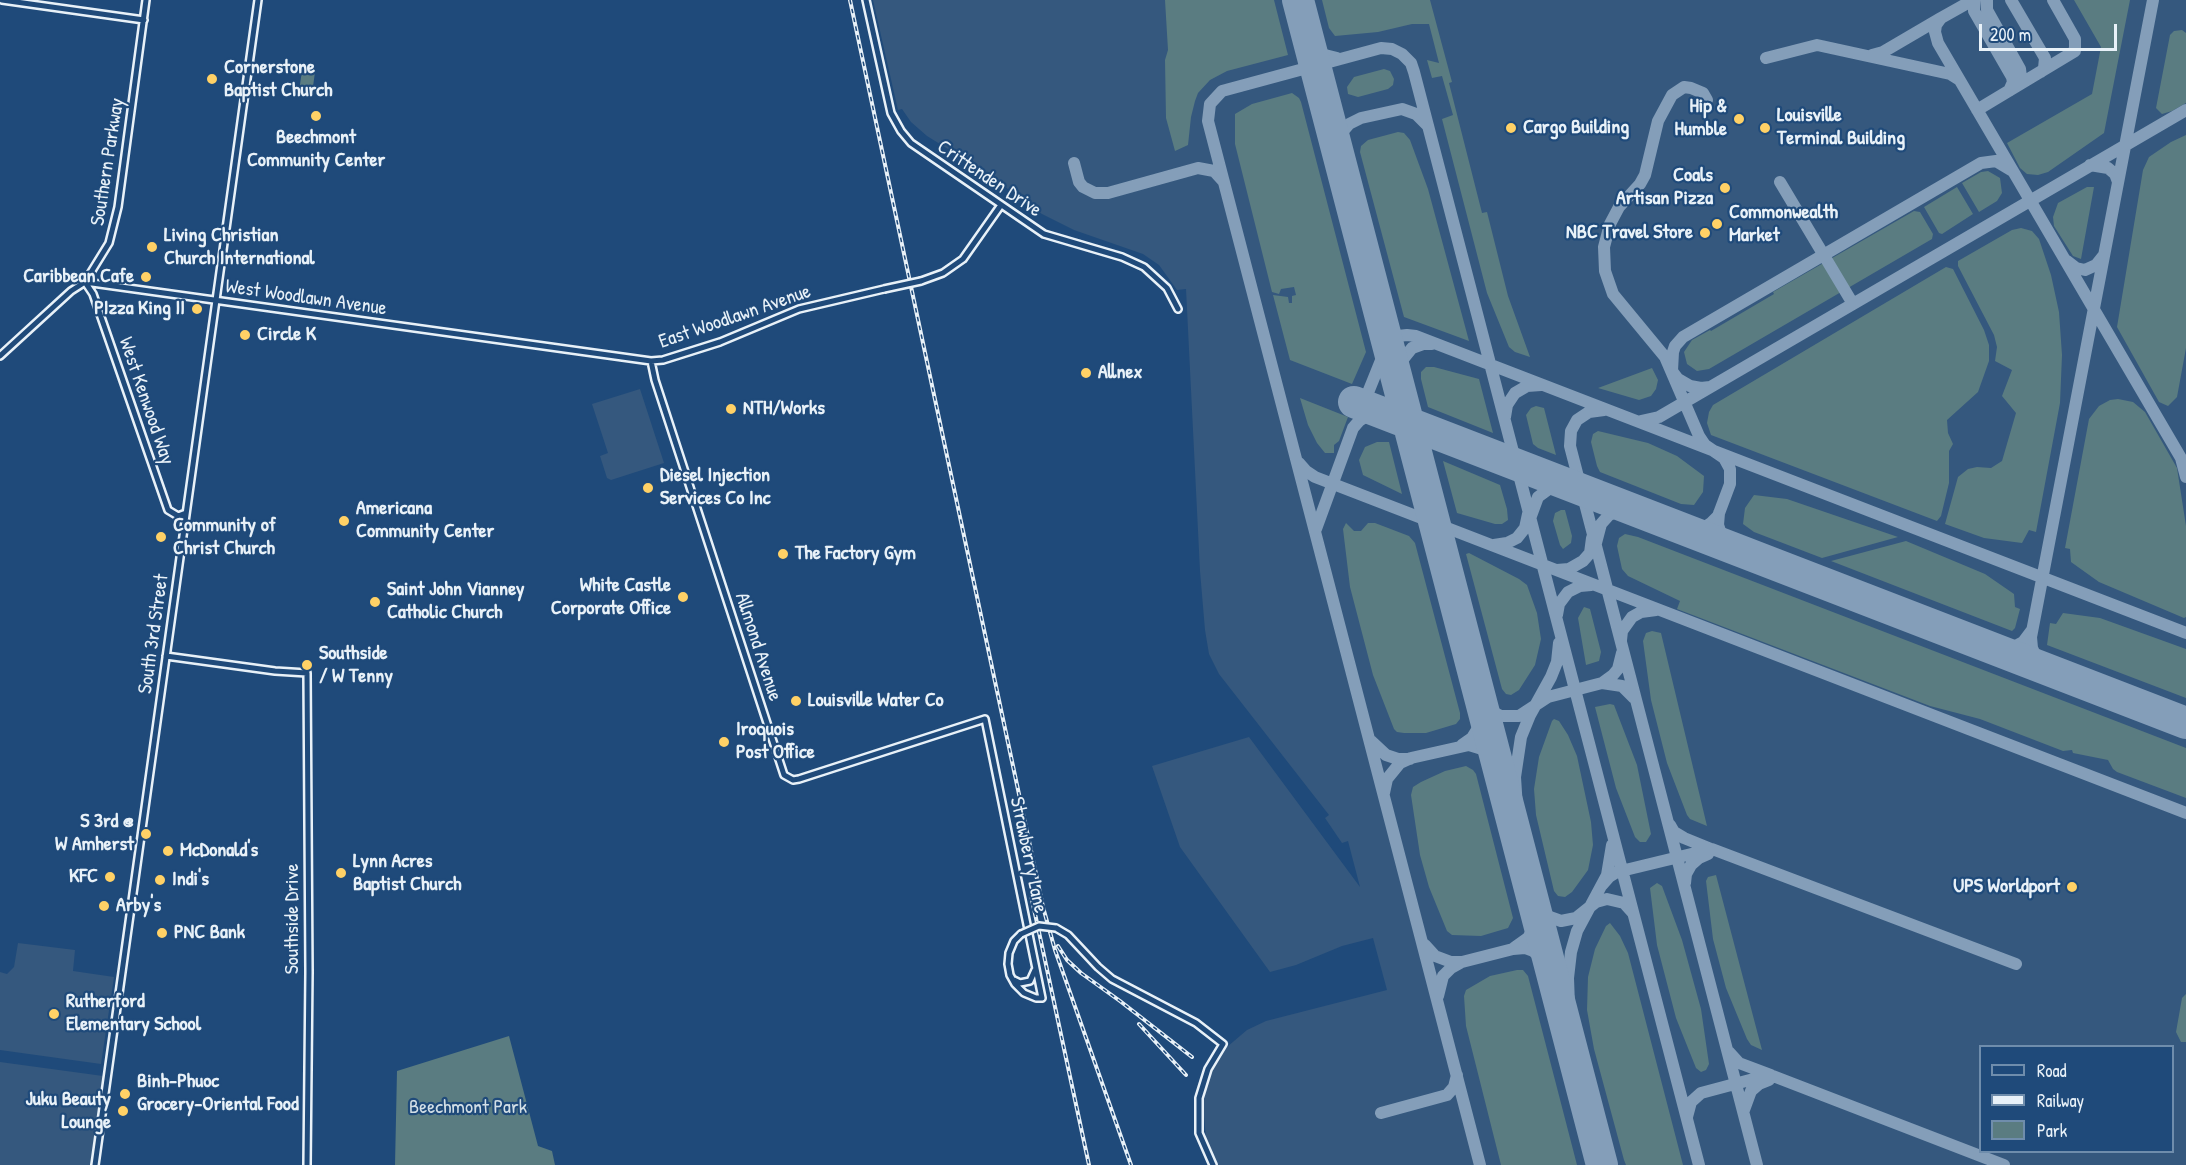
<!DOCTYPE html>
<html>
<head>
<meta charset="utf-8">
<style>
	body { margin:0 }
	#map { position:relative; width:2186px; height:1165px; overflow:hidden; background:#1f4a7a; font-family:"Patrick Hand",sans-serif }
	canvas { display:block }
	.legend { position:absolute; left:1979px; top:1045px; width:195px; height:108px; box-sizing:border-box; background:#1f4a7a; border:2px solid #6f8dac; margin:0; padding:8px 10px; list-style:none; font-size:18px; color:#e8f1f8 }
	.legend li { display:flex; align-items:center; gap:12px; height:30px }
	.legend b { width:30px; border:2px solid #6f8dac }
	.scale { position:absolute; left:1979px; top:24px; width:138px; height:27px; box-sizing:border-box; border:3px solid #e8f1f8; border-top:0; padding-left:8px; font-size:18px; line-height:21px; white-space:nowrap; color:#e8f1f8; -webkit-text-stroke:4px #1f4a7a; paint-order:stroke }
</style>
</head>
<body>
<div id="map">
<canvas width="2186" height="1165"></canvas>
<ul class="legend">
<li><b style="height:8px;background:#1f4a7a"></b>Road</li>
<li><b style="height:8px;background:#e8f1f8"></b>Railway</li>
<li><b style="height:16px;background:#5a7c81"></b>Park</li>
</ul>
<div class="scale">200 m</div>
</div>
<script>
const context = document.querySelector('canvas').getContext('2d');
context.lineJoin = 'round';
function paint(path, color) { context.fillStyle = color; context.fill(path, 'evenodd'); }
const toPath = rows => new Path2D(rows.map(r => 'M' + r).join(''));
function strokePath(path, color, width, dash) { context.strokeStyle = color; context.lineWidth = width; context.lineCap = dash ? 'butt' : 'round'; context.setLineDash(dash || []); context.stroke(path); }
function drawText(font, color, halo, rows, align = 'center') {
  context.font = font + ' "Patrick Hand",sans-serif'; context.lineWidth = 4.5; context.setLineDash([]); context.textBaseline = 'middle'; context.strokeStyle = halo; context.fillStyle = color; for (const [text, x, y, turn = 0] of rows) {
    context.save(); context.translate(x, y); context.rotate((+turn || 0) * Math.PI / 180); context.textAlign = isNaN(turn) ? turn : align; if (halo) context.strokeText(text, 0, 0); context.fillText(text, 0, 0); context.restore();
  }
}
paint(toPath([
	[873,0,2186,0,2186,1165,1218,1165,1206,1138,1203,1106,1208,1077,1216,1062,1227,1047,1247,1030,1266,1021,1387,990,1373,938,1342,946,1296,965,1270,972,1180,847,1152,766,1249,737,1360,887,1348,841,1342,843,1325,818,1329,815,1219,674,1209,654,1205,630,1200,571,1186,289,1177,290,1159,265,1143,254,1074,230,1042,214,982,170,927,136,911,122,902,109,898,110],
	[1980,1046,2172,1046,2172,1152,1980,1152],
	[640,389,664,463,611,480,607,478,600,456,608,453,592,404],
	[18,943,75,950,73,971,114,977,101,1064,0,1050,0,972,7,974,14,967],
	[0,1062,103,1076,90,1165,0,1165]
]), '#35587e');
paint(toPath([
	[1165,0,1274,0,1288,55,1227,71,1210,80,1198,93,1195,101,1191,117,1188,145,1175,151,1166,118,1165,60,1168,50],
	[1322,0,1430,0,1452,82,1449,83,1482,213,1487,212,1508,296,1530,357,1515,352,1509,347,1487,293,1442,119,1453,115,1442,76,1432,78,1427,60,1439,63,1429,24,1412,24,1378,32,1335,36,1329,28],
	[2074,0,2130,0,2104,133,2048,172,2038,175,2027,174,2020,168,2007,143,2092,94,2101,47],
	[2182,30,2186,33,2186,103,2172,111,2162,114,2156,108,2170,35,2174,31],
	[1384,69,1390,71,1394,79,1393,85,1388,89,1358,97,1348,94,1347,87,1354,77],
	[302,70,315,72,312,94,299,92],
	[1292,93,1299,98,1301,102,1366,352,1352,384,1290,360,1273,295,1288,297,1289,303,1292,303,1292,296,1296,295,1294,287,1281,289,1279,294,1272,292,1235,144,1235,114,1252,104],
	[1398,132,1404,133,1410,140,1428,189,1469,341,1404,317,1360,152,1361,146,1368,140],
	[2186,135,2186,348,2177,397,2168,406,2159,402,2117,327,2143,170,2149,157,2171,142],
	[1988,171,2000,178,2002,193,1997,201,1979,212,1962,183,1981,172],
	[1957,187,1973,214,1942,234,1939,233,1924,207],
	[2087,187,2094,187,2081,259,2073,256,2054,226,2053,217,2058,203],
	[1914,211,1920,212,1933,234,1932,239,1709,369,1697,371,1687,364,1684,352,1692,340,1710,330,1711,331,1774,294,1773,292],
	[2021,228,2032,231,2039,239,2051,275,2059,312,2062,355,2060,403,2036,532,2029,530,2022,543,1984,538,1945,524,1958,477,1968,469,1977,467,1991,468,2002,461,2016,413,2002,396,2012,370,1995,361,1997,347,1994,335,1958,266,1958,261,2012,230],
	[1946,267,1953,269,1984,330,1989,345,1989,361,1978,392,1947,420,1948,433,1953,444,1949,451,1949,483,1941,516,1937,521,1711,435,1707,423,1709,412,1713,405],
	[1426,367,1434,367,1479,379,1493,433,1428,407,1421,379,1421,372],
	[1652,368,1658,380,1656,389,1651,396,1639,400,1598,388],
	[1300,398,1348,417,1339,441,1334,445,1334,453,1325,453,1317,443,1308,425],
	[2118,399,2133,402,2145,412,2177,468,2186,526,2186,617,2184,618,2099,582,2071,562,2070,549,2065,548,2089,419,2099,406,2110,400],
	[1536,406,1544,408,1556,455,1538,448,1533,444,1526,415,1531,408],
	[1598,431,1648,443,1677,456,1704,476,1703,492,1694,505,1681,504,1600,472,1597,466,1591,442,1593,434],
	[1377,442,1389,442,1402,494,1363,475,1359,460,1365,447],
	[1443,461,1500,485,1507,509,1508,520,1502,524,1495,524,1457,513],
	[1754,495,1787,499,1898,537,1822,558,1754,532,1743,524,1745,508],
	[1561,510,1565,510,1572,536,1571,543,1563,549,1560,545,1553,521,1555,513],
	[1346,523,1354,531,1361,531,1368,523,1375,523,1409,536,1415,543,1460,713,1460,719,1456,724,1426,733,1404,733,1397,732,1394,729,1373,675,1350,587,1343,529],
	[1625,534,1638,537,2186,748,2186,798,2117,772,2113,769,2108,760,2073,753,2072,750,2063,751,1980,719,1930,706,1677,609,1680,601,1628,576,1622,569,1617,546,1619,538],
	[1906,541,1985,574,2014,594,2015,607,2020,609,2015,628,2012,631,1831,561],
	[1469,553,1519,579,1527,585,1537,613,1541,639,1535,665,1519,690,1511,695,1506,694,1502,689,1466,554],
	[1584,607,1590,609,1601,652,1599,661,1586,665,1578,618],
	[2063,613,2100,618,2186,649,2186,698,2047,645,2050,623,2056,624],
	[1652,631,1661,633,1707,826,1690,819,1687,815,1667,763,1651,700,1643,641,1646,633],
	[1610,704,1614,705,1637,765,1651,834,1646,842,1640,842,1635,837,1616,788,1595,707],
	[1554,719,1559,721,1568,735,1577,756,1591,822,1593,845,1588,870,1572,892,1565,897,1558,896,1554,891,1536,815,1534,789,1539,757,1552,721],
	[1466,766,1473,770,1476,774,1513,918,1508,928,1481,936,1452,935,1447,931,1429,887,1420,855,1411,795,1413,787,1421,782,1445,771],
	[1716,875,1762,1050,1751,1045,1747,1039,1726,988,1713,939,1706,881,1708,877],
	[1657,883,1662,886,1682,940,1701,1009,1709,1064,1706,1070,1701,1072,1696,1068,1676,1018,1657,945,1650,888],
	[1610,923,1620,936,1628,953,1683,1165,1626,1165,1624,1160,1594,1049,1587,1010,1588,977,1595,949,1606,926],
	[1517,970,1523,970,1528,976,1577,1165,1501,1165,1466,1026,1464,996,1466,990,1490,976],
	[2186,994,2186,1042,2181,1042,2176,1032,2182,998],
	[509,1036,538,1146,552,1151,555,1165,395,1165,397,1071]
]), '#5a7c81');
strokePath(toPath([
	[1298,0,1300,7],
	[1973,0,1941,18,1936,25,1935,32,1938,43,2181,458,2186,477],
	[1975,0,1974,11,2012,77,2013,82,2009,91],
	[1987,0,1987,10,2020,69,2021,77,2015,87],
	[2011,0,2045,58,2044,68,2041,72],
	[1308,37,1314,48,1321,54,1337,58],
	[1872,55,1883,52,1941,18],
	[1766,58,1817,45,1950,74,1958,79],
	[1977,110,2075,51,2075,39,2053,0],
	[1074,163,1079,182,1083,187,1095,193,1108,193,1198,168,1214,171,1224,182],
	[2090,165,2108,168,2115,174,2118,182],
	[1780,182,1853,304],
	[1349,197,1338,146,1343,131,1349,124,1361,118,1402,109,1416,114,1427,125],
	[2067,261,2076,268,2085,270,2096,265,2104,255],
	[1710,387,1701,388,1690,386,1678,379,1672,371,1673,352,1675,346,1683,337,1981,163,1996,161,2011,170],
	[1363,405,1388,343,1398,336,1407,335,1416,336,2186,633],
	[1604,410,1589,412,1577,420,1571,431,1570,446,1757,1165],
	[1406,411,1398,378,1400,363,1412,348,1423,344,1432,344],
	[1505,417,1507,405,1515,393,1527,386,1541,385],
	[1641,421,1659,417,2186,110],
	[1516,456,1524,466,1565,482],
	[1299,463,1306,471,1315,477,2186,813],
	[1719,513,1718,525,1722,537,1729,545,1745,553],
	[1531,516,1538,497,1553,486,1566,485,1610,502],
	[1670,524,1693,530,1702,529,1711,523,1718,516,1730,484,1730,469,1724,458,1705,445,1699,436,1665,357,1613,294,1605,271,1604,247,1610,224,1619,207,1640,184,1645,175,1658,121,1672,95,1684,87,1691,88,1703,93,1707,100],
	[1316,529,1353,428,1359,421,1365,417,1380,414,1426,431],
	[1596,543,1601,524,1609,515,1618,511,1633,511,1673,527],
	[1494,545,1507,543,1517,538,1525,528,1528,514],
	[1557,570,1569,569,1583,561,1590,553,1592,538],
	[1557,615,1559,604,1568,592,1580,586,1591,585],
	[1621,640,1622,631,1632,617,1641,612,1656,610],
	[1984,645,1998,649,2010,649,2023,642,2032,630],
	[1469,652,1482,700,1491,711,1501,716,1519,716,1548,697,1602,683,1622,686,1634,698],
	[2056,673,2044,666,2036,657,2032,648,2031,637,2153,0],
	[1602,683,1613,675,1618,669,1622,653],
	[1371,741,1386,755,1398,759,1410,759],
	[1462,745,1472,738,1480,725,1482,712,1479,699],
	[1384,793,1387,779,1400,763,1411,758,1469,745,1482,749,1493,759,1507,809],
	[1670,825,1674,832,1684,838,1711,849],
	[1685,883,1686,874,1691,865,1699,858,1708,854],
	[1602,885,1609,877,1617,872,1712,849,2016,964],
	[1536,904,1547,916,1561,921,1576,918,1596,902,1607,899,1624,903,1633,913],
	[1425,945,1435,956,1451,962,1462,962,1513,949,1525,948,1533,951,1542,958,1549,967,1561,1012],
	[1514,948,1528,938,1534,927,1535,915],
	[1550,962,1518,824,1515,777,1521,737,1530,715,1551,677,1557,662,1559,643],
	[1438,996,1443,976,1451,968,1460,963],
	[1729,1052,1739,1063,1771,1075],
	[1744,1110,1751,1091,1759,1084,1769,1080],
	[1381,1113,1447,1095,1454,1087,1457,1075],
	[1687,1117,1691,1102,1701,1093,1761,1077,1773,1076,2004,1165],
	[1602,1164,1575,1048,1569,1005,1568,978,1571,952,1577,931,1607,875,1612,845],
	[1480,1165,1208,121,1210,104,1222,91,1381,48,1392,49,1402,54,1411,63,1414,72,1699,1165]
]), '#849eb9', 12);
strokePath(toPath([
	[1298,0,1602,1165],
	[1354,402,2186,723]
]), '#849eb9', 32);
const secondary = toPath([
	[2,0,144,20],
	[866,0,891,113,901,131,911,143,1044,234,1122,257,1144,267,1167,288,1178,309],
	[921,281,943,273,963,259,1001,205],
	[85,282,651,361,663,360,720,342,799,309,884,289],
	[85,282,93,294,168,510,178,516,186,513],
	[0,356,71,291,85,282,109,243,118,207,146,0],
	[651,361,655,380,784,775,793,780,799,779,985,719,1042,998,1036,998,1024,993,1015,984,1010,975,1008,964,1009,953,1014,941,1021,934],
	[166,656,275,671,307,673,309,972,307,1165],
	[1056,928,1068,935,1098,967,1112,979,1196,1023,1223,1044,1208,1069,1199,1098,1199,1133,1213,1165],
	[1014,980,1020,983,1030,981,1035,970],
	[95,1165,258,0]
]);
strokePath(secondary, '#e8f1f8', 10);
strokePath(secondary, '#1f4a7a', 5);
const rail = toPath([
	[850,0,1043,907,1055,950,1131,1165],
	[1031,895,1089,1165],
	[1058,946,1067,960,1081,973,1120,1001,1192,1057],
	[1139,1024,1186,1075]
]);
strokePath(rail, '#e8f1f8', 4);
strokePath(rail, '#1f4a7a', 1.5, [4.5]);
const secondaryBridge = toPath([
	[884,289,921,281],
	[1021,934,1039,926,1056,928]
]);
strokePath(secondaryBridge, '#e8f1f8', 10, []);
strokePath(secondaryBridge, '#1f4a7a', 5);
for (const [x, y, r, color] of [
	[212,79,6,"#ffd166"],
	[316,116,6,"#ffd166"],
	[1739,119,6,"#ffd166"],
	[1511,128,6,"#ffd166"],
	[1765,128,6,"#ffd166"],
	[1725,188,6,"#ffd166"],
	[1717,224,6,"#ffd166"],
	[1705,233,6,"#ffd166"],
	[152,247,6,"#ffd166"],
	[146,277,6,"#ffd166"],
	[197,309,6,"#ffd166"],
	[245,335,6,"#ffd166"],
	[1086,373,6,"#ffd166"],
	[731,409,6,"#ffd166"],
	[648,488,6,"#ffd166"],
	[344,521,6,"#ffd166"],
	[161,537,6,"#ffd166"],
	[783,554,6,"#ffd166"],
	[683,597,6,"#ffd166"],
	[375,602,6,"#ffd166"],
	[307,665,6,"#ffd166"],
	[796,701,6,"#ffd166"],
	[724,742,6,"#ffd166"],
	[146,834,6,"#ffd166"],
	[168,851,6,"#ffd166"],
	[341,873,6,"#ffd166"],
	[110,877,6,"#ffd166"],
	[160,880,6,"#ffd166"],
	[2072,887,6,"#ffd166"],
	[104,906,6,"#ffd166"],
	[162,933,6,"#ffd166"],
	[54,1014,6,"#ffd166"],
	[125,1094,6,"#ffd166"],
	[123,1111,6,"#ffd166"]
]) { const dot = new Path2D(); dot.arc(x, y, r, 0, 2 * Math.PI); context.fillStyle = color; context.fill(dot); strokePath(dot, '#1f4a7a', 2); }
drawText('bold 20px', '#e8f1f8', '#1f4a7a', [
	["Cornerstone",224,68],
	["Baptist Church",224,91],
	["Hip &",1727,107,"right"],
	["Humble",1727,130,"right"],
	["Louisville",1777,116],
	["Terminal Building",1777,139],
	["Cargo Building",1523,128],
	["Beechmont",316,138,"center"],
	["Community Center",316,161,"center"],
	["Coals",1713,176,"right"],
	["Artisan Pizza",1713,199,"right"],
	["Commonwealth",1729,213],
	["Market",1729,236],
	["NBC Travel Store",1693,233,"right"],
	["Living Christian",164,236],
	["Church International",164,259],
	["Caribbean Cafe",134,277,"right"],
	["PIzza King II",185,309,"right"],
	["Circle K",257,335],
	["Allnex",1098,373],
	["NTH/Works",743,409],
	["Diesel Injection",660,476],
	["Services Co Inc",660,499],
	["Americana",356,509],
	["Community Center",356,532],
	["Community of",173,526],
	["Christ Church",173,549],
	["The Factory Gym",795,554],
	["White Castle",671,586,"right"],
	["Corporate Office",671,609,"right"],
	["Saint John Vianney",387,590],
	["Catholic Church",387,613],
	["Southside",319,654],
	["/ W Tenny",319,677],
	["Louisville Water Co",808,701],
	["Iroquois",736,730],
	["Post Office",736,753],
	["S 3rd @",134,822,"right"],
	["W Amherst",134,845,"right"],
	["McDonald's",180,851],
	["Lynn Acres",353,862],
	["Baptist Church",353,885],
	["KFC",98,877,"right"],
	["Indi's",172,880],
	["UPS Worldport",2060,887,"right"],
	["Arby's",116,906],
	["PNC Bank",174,933],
	["Rutherford",66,1002],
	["Elementary School",66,1025],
	["Binh-Phuoc",137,1082],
	["Grocery-Oriental Food",137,1105],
	["Juku Beauty",111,1100,"right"],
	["Lounge",111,1123,"right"]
], 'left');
drawText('20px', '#e8f1f8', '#1f4a7a', [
	["Southern Parkway",108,162,-81],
	["Crittenden Drive",989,179,34],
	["West Woodlawn Avenue",306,298,8],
	["East Woodlawn Avenue",735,317,-19],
	["West Kenwood Way",146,401,71],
	["South 3rd Street",154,634,-82],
	["Allmond Avenue",758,647,72],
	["Strawberry Lane",1028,855,78],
	["Southside Drive",293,919,-90]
]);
drawText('20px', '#d3dfe6', '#1f4a7a', [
	["Beechmont Park",468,1108]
]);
</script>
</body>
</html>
